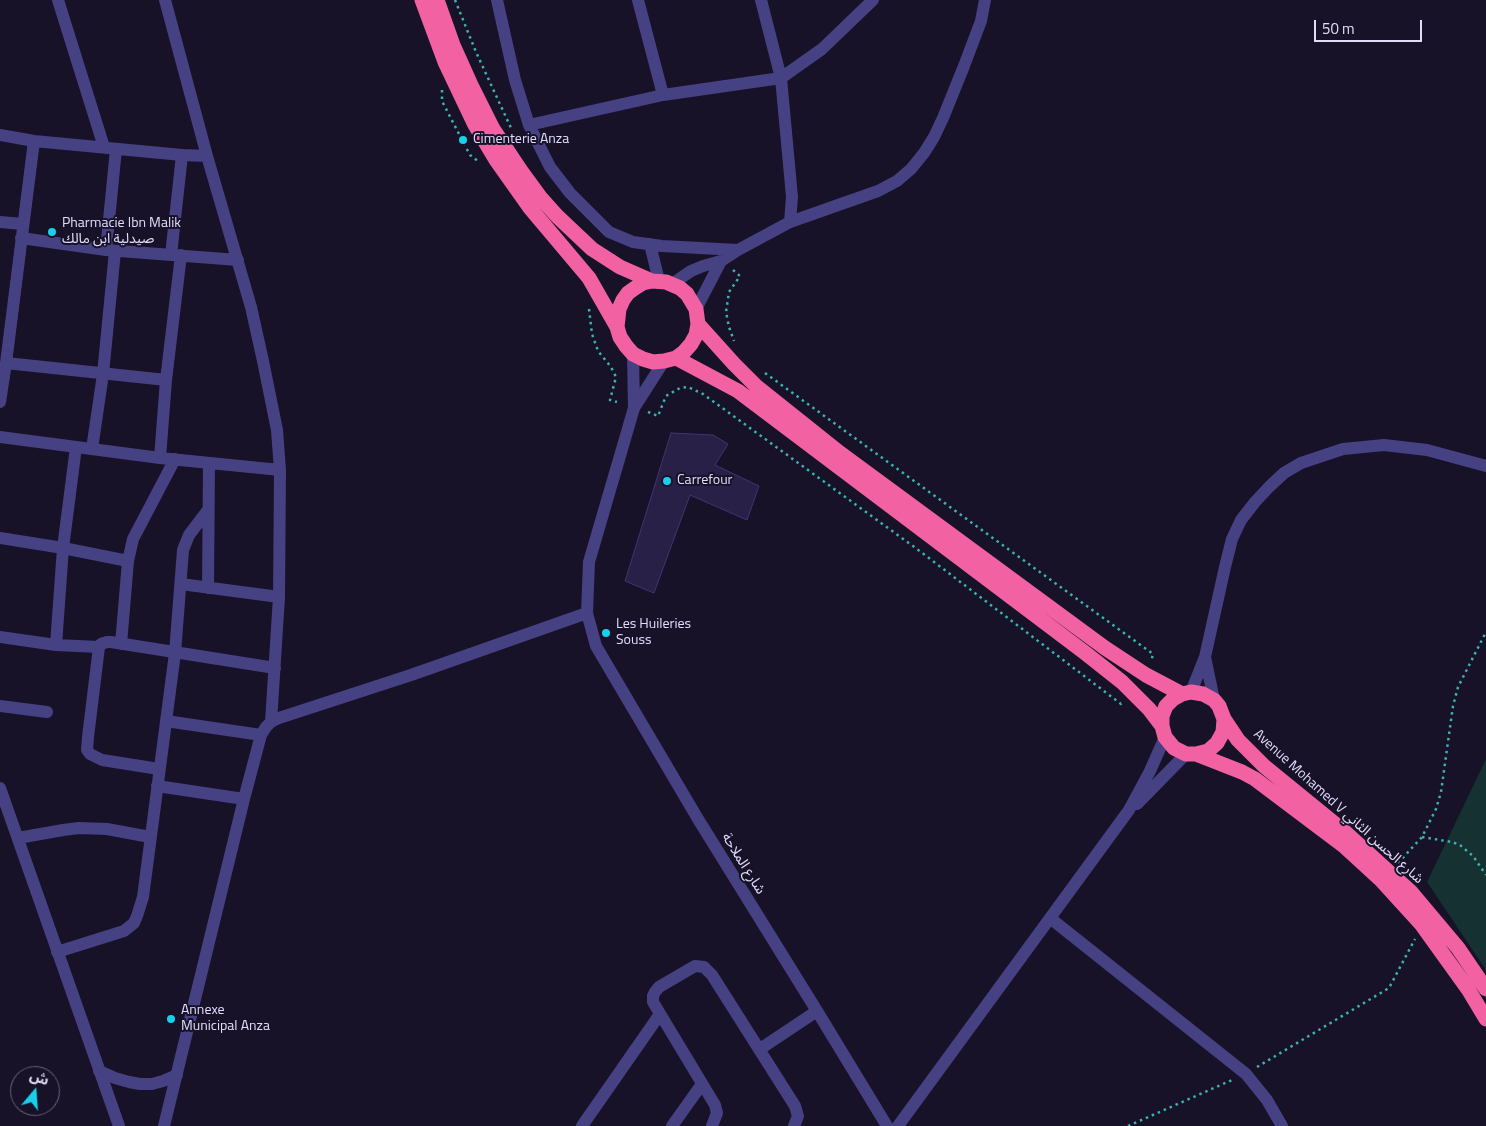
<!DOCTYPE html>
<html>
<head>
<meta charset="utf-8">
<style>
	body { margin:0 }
	#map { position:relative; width:1486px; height:1126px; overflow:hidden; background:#171228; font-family:"Titillium Web","Noto Sans Arabic",sans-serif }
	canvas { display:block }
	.north { position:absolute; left:10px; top:1066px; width:50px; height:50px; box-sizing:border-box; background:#171228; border:1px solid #68637d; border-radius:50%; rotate:18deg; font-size:14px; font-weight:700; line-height:20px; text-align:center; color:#e1dcfc }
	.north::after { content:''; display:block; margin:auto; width:18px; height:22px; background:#18d0ec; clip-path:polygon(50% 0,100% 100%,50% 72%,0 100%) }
	.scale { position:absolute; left:1314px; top:20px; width:108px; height:22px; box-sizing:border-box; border:2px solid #e1dcfc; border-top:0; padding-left:6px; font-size:15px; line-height:18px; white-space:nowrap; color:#e1dcfc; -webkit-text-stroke:4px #171228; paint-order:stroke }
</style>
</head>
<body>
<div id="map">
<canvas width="1486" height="1126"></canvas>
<div class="north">ش</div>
<div class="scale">50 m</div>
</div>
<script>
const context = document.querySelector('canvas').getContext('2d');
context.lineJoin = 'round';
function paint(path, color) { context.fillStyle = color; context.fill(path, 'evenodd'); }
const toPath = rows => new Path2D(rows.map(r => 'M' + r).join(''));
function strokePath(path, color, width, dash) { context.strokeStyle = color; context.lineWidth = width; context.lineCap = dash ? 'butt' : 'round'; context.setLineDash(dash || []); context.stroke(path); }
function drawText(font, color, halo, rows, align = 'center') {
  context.font = font + ' "Titillium Web","Noto Sans Arabic",sans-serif'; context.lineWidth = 4; context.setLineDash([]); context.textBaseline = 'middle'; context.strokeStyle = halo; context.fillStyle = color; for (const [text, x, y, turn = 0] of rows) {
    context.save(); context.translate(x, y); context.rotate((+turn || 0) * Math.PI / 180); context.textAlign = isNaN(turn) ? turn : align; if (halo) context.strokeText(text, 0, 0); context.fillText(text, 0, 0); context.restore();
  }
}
paint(toPath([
	[1486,759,1486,970,1427,882]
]), '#163131');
const building = toPath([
	[671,433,713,435,728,444,715,465,759,486,747,520,690,495,654,593,625,581,671,433]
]);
paint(building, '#292047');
strokePath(building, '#423471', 1);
strokePath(toPath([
	[455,0,476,52,511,128],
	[442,90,442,101,460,136,470,155,479,162],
	[733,270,740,276,729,292,726,312,729,327,734,341],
	[589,309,592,334,598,351,611,367,616,377,610,400,617,402],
	[765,373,1153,654,1151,662],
	[648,412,658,416,666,396,680,388,688,387,703,394,917,549,1121,704,1124,702],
	[1422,837,1452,842,1460,845,1473,856,1486,875],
	[1398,863,1422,837,1436,809,1441,792,1453,706,1458,687,1486,632],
	[1257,1067,1389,988,1415,939],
	[1128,1126,1232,1080]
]), '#3bb2af', 2.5, [2.5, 4]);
strokePath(toPath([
	[58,0,104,147],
	[165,0,207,156,251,307,263,361,277,430,280,470,279,597,271,722],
	[497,0,515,80,529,125,550,167,570,193,609,232,633,242,662,246,738,250],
	[638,0,663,95],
	[761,0,781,78,792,197,790,222],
	[529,125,663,95,781,78,822,49,873,0],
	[0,135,34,141,182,155,207,156],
	[0,222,22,224],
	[21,238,106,250,238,260],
	[650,244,659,281],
	[106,250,116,149],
	[171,255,182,155],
	[672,284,691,271,703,266,721,261,738,250,790,222,878,191,897,181,911,169,924,153,934,137,943,118,964,66,981,21,985,0],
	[696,309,721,261],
	[633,354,634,408],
	[664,361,634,408,589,562,587,613,596,646,698,819,817,1011,887,1126],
	[6,363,166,380],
	[0,402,6,363,34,141],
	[0,437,160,458,280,470],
	[76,447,63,548,56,645,99,647],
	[92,449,103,374,115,251],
	[160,458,166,380,181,255],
	[0,538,63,548,128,561],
	[181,584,279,597],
	[208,588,209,463],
	[0,637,56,645],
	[121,644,128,561,133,539,175,459],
	[1205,657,1214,700],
	[1191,692,1205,657,1225,567,1232,539,1241,520,1255,502,1269,487,1284,473,1301,463,1343,449,1384,445,1427,450,1486,466],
	[0,706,47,712],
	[166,721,261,735],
	[159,769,102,760,90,754,87,750,88,737,99,647,101,644,107,642,111,642,275,668],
	[157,786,244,799],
	[0,788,119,1126],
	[1137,804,1186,754],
	[18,838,63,830,79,828,107,829,150,837],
	[1050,918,1246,1074,1267,1100,1282,1126],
	[57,952,124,931,134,923,137,916,143,897,175,653,183,550,189,535,208,510],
	[760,1049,817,1011],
	[99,1071,115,1078,129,1082,140,1084,152,1084,163,1081,177,1075],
	[164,1126,244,799,261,735,266,727,271,722,279,718,411,675,587,613],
	[582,1126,660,1014],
	[672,1126,702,1084],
	[712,1126,717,1113,715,1105,653,1002,653,996,655,992,659,987,695,966,704,967,712,975,795,1106,798,1116,794,1126],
	[898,1126,1129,810,1150,771,1165,737]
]), '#464183', 12);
strokePath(toPath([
	[422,0,445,62,475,125,496,160,530,208,589,278,617,327,620,337,626,346,633,354,643,359,653,362,664,361,676,358,684,352,691,344,696,335,698,324,696,309,687,294,680,288,666,282,652,281,643,283,635,288,628,293,623,300,619,309,617,327],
	[437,0,453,45,471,85,493,129,521,171,540,197,557,216,592,249,620,267,652,281],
	[698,324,734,364,756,386,840,453,1105,648,1146,675,1182,694],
	[676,358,738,391,1084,652,1122,682,1149,709,1162,726,1165,737,1174,748,1186,754,1196,754,1208,751,1217,743,1223,732,1224,719,1219,706,1214,700,1203,694,1191,692,1182,694,1173,699,1166,706,1162,716,1162,726],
	[1224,719,1238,740,1264,766,1345,832,1411,892,1458,948,1486,989],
	[1196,754,1242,772,1255,779,1344,846,1381,880,1422,925,1468,989,1486,1019]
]), '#f261a2', 15);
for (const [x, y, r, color] of [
	[463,140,5,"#18d0ec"],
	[52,232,5,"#18d0ec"],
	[667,481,5,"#18d0ec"],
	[606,633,5,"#18d0ec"],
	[171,1019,5,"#18d0ec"]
]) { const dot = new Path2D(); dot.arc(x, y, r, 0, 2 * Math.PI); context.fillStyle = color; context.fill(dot); strokePath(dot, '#171228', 2); }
drawText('14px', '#e1dcfc', '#171228', [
	["Cimenterie Anza",473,140],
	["Pharmacie Ibn Malik",62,224],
	["صيدلية ابن مالك",62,240],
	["Carrefour",677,481],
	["Les Huileries",616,625],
	["Souss",616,641],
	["Annexe",181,1011],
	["Municipal Anza",181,1027]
], 'left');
drawText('14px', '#e1dcfc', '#171228', [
	["Avenue Mohamed V شارع الحسن الثاني",1338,807,42],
	["شارع الملاحة",743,864,58]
]);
</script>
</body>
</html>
